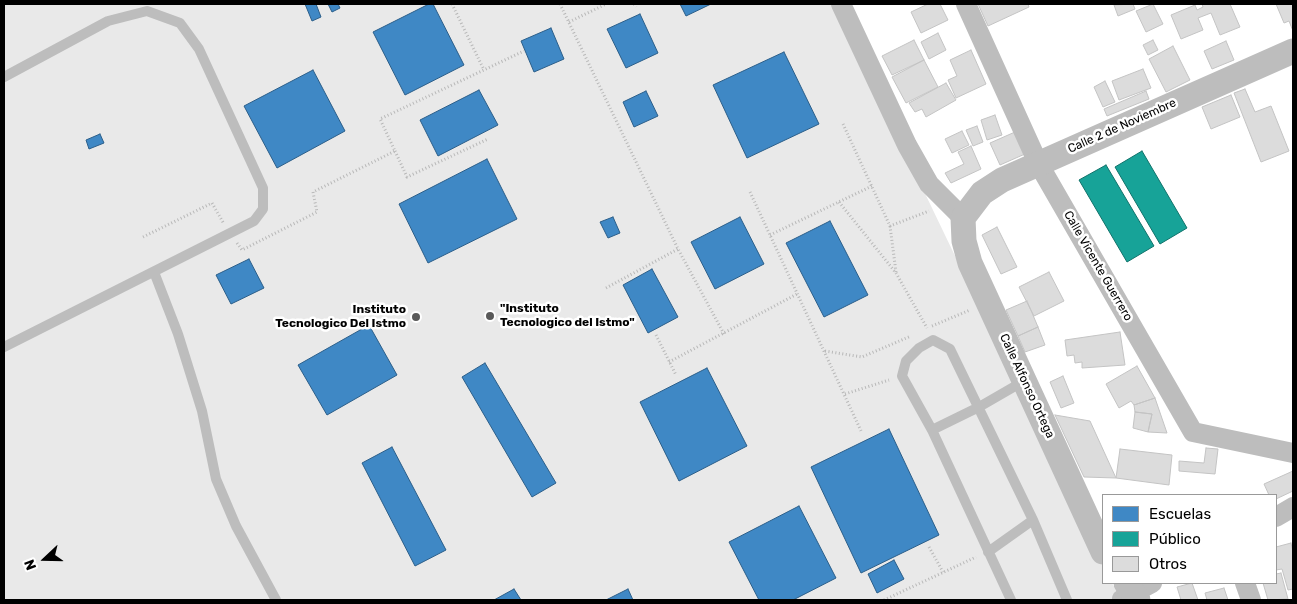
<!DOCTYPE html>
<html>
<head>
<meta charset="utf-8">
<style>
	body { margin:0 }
	#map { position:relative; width:1297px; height:604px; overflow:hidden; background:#fff; font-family:Rubik,sans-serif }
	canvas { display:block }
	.frame { position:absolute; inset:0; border:5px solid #000; pointer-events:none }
	.legend { position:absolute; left:1102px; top:494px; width:175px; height:90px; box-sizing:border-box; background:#fff; border:1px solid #999; margin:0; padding:6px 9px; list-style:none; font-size:15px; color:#000 }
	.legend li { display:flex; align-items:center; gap:10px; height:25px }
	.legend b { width:25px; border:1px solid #999 }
	.north { position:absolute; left:20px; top:534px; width:50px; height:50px; -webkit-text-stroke:4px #fff; paint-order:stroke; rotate:249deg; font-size:14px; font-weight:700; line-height:20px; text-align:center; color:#000 }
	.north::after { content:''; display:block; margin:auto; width:18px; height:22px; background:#000; clip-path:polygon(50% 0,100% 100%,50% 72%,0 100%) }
</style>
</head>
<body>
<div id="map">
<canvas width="1297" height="604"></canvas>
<div class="frame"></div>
<ul class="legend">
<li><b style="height:14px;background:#3f88c5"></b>Escuelas</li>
<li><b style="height:14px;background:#17a398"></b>Público</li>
<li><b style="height:14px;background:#dcdcdc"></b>Otros</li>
</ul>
<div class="north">N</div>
</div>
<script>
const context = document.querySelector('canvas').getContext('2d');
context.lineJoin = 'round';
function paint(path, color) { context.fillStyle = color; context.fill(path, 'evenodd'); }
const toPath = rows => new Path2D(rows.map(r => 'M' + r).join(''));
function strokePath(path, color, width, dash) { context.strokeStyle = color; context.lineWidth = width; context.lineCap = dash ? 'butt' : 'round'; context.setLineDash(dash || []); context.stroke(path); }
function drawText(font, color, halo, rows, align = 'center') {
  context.font = font + ' Rubik,sans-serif'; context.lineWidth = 5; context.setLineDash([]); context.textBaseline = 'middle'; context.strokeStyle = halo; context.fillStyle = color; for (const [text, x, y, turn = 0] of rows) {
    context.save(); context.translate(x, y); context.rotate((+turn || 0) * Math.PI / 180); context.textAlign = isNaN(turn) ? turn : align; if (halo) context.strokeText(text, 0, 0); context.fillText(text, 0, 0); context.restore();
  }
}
paint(toPath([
	[4,4,834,4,1103,564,1103,583,1112,583,1121,600,4,600]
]), '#e9e9e9');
const schools = toPath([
	[305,4,316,4,321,17,312,21,305,4],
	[328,4,338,4,340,8,332,12,328,4],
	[429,4,433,4,464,65,405,95,373,32,429,4],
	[680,4,711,4,686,16,680,4],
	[640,14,658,53,626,68,607,29,640,14],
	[551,28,564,59,534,72,521,41,551,28],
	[784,52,819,124,747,158,713,85,784,52],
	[313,70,345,131,277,168,244,106,313,70],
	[479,90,498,125,438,156,420,120,479,90],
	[646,91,658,116,634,127,623,102,646,91],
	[100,134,104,143,89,149,86,140,100,134],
	[487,159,517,219,428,263,399,204,487,159],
	[613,217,620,233,608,238,600,222,613,217],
	[740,217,764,264,715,289,691,242,740,217],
	[830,221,868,295,824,317,786,243,830,221],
	[249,259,264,288,231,304,216,275,249,259],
	[652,269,678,317,648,333,623,285,652,269],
	[369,325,397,375,327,415,298,365,369,325],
	[485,363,556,483,532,497,462,377,485,363],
	[707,368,747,446,679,481,640,402,707,368],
	[889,429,939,535,861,573,811,467,889,429],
	[392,447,446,550,415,566,362,463,392,447],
	[799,506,836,578,793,600,759,600,729,542,799,506],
	[894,560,904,579,877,593,868,574,894,560],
	[514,589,521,600,494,600,514,589],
	[628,589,633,600,606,600,628,589]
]);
paint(schools, '#3f88c5');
strokePath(schools, '#2c5f8a', 1);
const public = toPath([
	[1142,151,1187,228,1160,244,1115,167,1142,151],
	[1106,165,1154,246,1127,262,1079,180,1106,165]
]);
paint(public, '#17a398');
strokePath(public, '#10726a', 1);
const building = toPath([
	[928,4,940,4,948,20,921,33,911,12,928,4],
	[978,4,1028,4,1029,7,988,26,978,4],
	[1133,4,1135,9,1118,16,1114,5,1133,4],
	[1153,4,1163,24,1146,32,1136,11,1153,4],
	[1202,4,1230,4,1240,27,1220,35,1211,13,1198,18,1203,30,1181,39,1171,15,1195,5,1197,10,1203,7,1202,4],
	[1276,4,1293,4,1293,31,1289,21,1284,23,1276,4],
	[938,33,946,50,929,59,921,42,938,33],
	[914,40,924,60,892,75,882,56,914,40],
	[1153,40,1158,50,1148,55,1143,45,1153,40],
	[1226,41,1234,60,1212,69,1204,51,1226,41],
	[1173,46,1190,80,1166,92,1149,59,1173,46],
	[971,50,986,84,956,98,948,80,957,76,950,60,971,50],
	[924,60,938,87,906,103,892,77,924,60],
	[1143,69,1151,88,1119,100,1112,81,1143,69],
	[1105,81,1115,102,1103,107,1094,87,1105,81],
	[946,83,956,100,926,117,922,109,915,112,909,103,946,83],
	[1245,89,1255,112,1271,106,1289,151,1261,162,1234,93,1245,89],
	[1146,91,1149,99,1107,116,1104,109,1146,91],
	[1231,95,1240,117,1211,129,1202,107,1231,95],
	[995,115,1002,135,987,140,981,120,995,115],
	[977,126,983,142,973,146,966,130,977,126],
	[962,131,969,145,952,153,945,139,962,131],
	[1015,132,1025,154,1000,165,990,143,1015,132],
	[971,146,981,169,951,183,945,173,964,164,958,152,971,146],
	[997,227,1017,267,1001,274,982,235,997,227],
	[1049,272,1064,301,1034,316,1019,287,1049,272],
	[1027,301,1038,327,1018,336,1006,310,1027,301],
	[1038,327,1045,345,1025,352,1018,336,1038,327],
	[1120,332,1125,365,1082,368,1082,362,1075,363,1074,355,1067,356,1065,340,1120,332],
	[1137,366,1155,398,1134,405,1131,401,1119,408,1106,384,1137,366],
	[1063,376,1074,403,1061,408,1050,382,1063,376],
	[1155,398,1167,433,1148,432,1152,414,1135,412,1134,405,1155,398],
	[1135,412,1152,414,1148,432,1133,428,1135,412],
	[1055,415,1090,421,1116,478,1084,477,1055,415],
	[1206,448,1218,449,1215,474,1179,471,1179,461,1204,463,1206,448],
	[1120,449,1172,455,1169,485,1116,478,1120,449],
	[1293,471,1293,491,1276,499,1276,495,1269,495,1264,484,1293,471],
	[1291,543,1293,552,1293,589,1288,590,1282,569,1276,570,1276,547,1291,543],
	[1281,573,1288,599,1268,600,1263,583,1276,583,1276,574,1281,573],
	[1192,583,1198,600,1181,600,1177,587,1192,583],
	[1224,588,1228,600,1207,600,1205,593,1224,588]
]);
paint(building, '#dcdcdc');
strokePath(building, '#c4c4c4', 1);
strokePath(toPath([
	[452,4,483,68],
	[560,4,678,249,724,334],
	[634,4,636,7],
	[569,22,606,4],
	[843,124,890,226,929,211],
	[395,151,407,177,488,139],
	[750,192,862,433],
	[839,202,896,273,927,328],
	[890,226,896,272],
	[770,235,872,186],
	[143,237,212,203,224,224],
	[237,243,242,250,317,212,313,192,395,151,380,119,524,51],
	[606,288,678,249],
	[932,326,970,310],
	[656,335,676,375],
	[825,351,862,357,911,336],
	[669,362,797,294],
	[845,394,889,380],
	[929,547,943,572],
	[884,600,976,557]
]), '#b8b8b8', 3, [1, 2.5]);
strokePath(toPath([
	[4,77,108,21,147,11,180,23,199,49,263,188,263,209,254,221,4,347],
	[154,272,178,334,202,411,216,479,236,526,276,600],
	[932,430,979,407,1024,381],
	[988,552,1033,520],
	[1011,600,932,430,902,376,906,361,919,348,933,340,950,349,1033,520,1067,600]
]), '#bdbdbd', 10);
strokePath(toPath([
	[841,4,907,145,929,184,963,218],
	[966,4,1038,163,1193,432,1293,453],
	[1276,517,1293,507],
	[1245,583,1251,600],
	[1122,599,1152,583]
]), '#bdbdbd', 20);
strokePath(toPath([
	[1103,552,970,263,964,241,963,218,982,193,1002,180,1293,51],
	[1126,583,1138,600]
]), '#bdbdbd', 25);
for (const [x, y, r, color] of [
	[490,316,5,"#595959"],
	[416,317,5,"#595959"]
]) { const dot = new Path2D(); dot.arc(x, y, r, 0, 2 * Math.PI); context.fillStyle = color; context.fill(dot); strokePath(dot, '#fff', 2); }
drawText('12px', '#000', '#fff', [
	["Calle 2 de Noviembre",1122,126,-24],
	["Calle Vicente Guerrero",1098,266,60],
	["Calle Alfonso Ortega",1027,386,65]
]);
drawText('bold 12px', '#000', '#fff', [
	["\"Instituto",500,309],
	["Tecnologico del Istmo\"",500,323],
	["Instituto",406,310,"right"],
	["Tecnologico Del Istmo",406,324,"right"]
], 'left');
</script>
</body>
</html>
